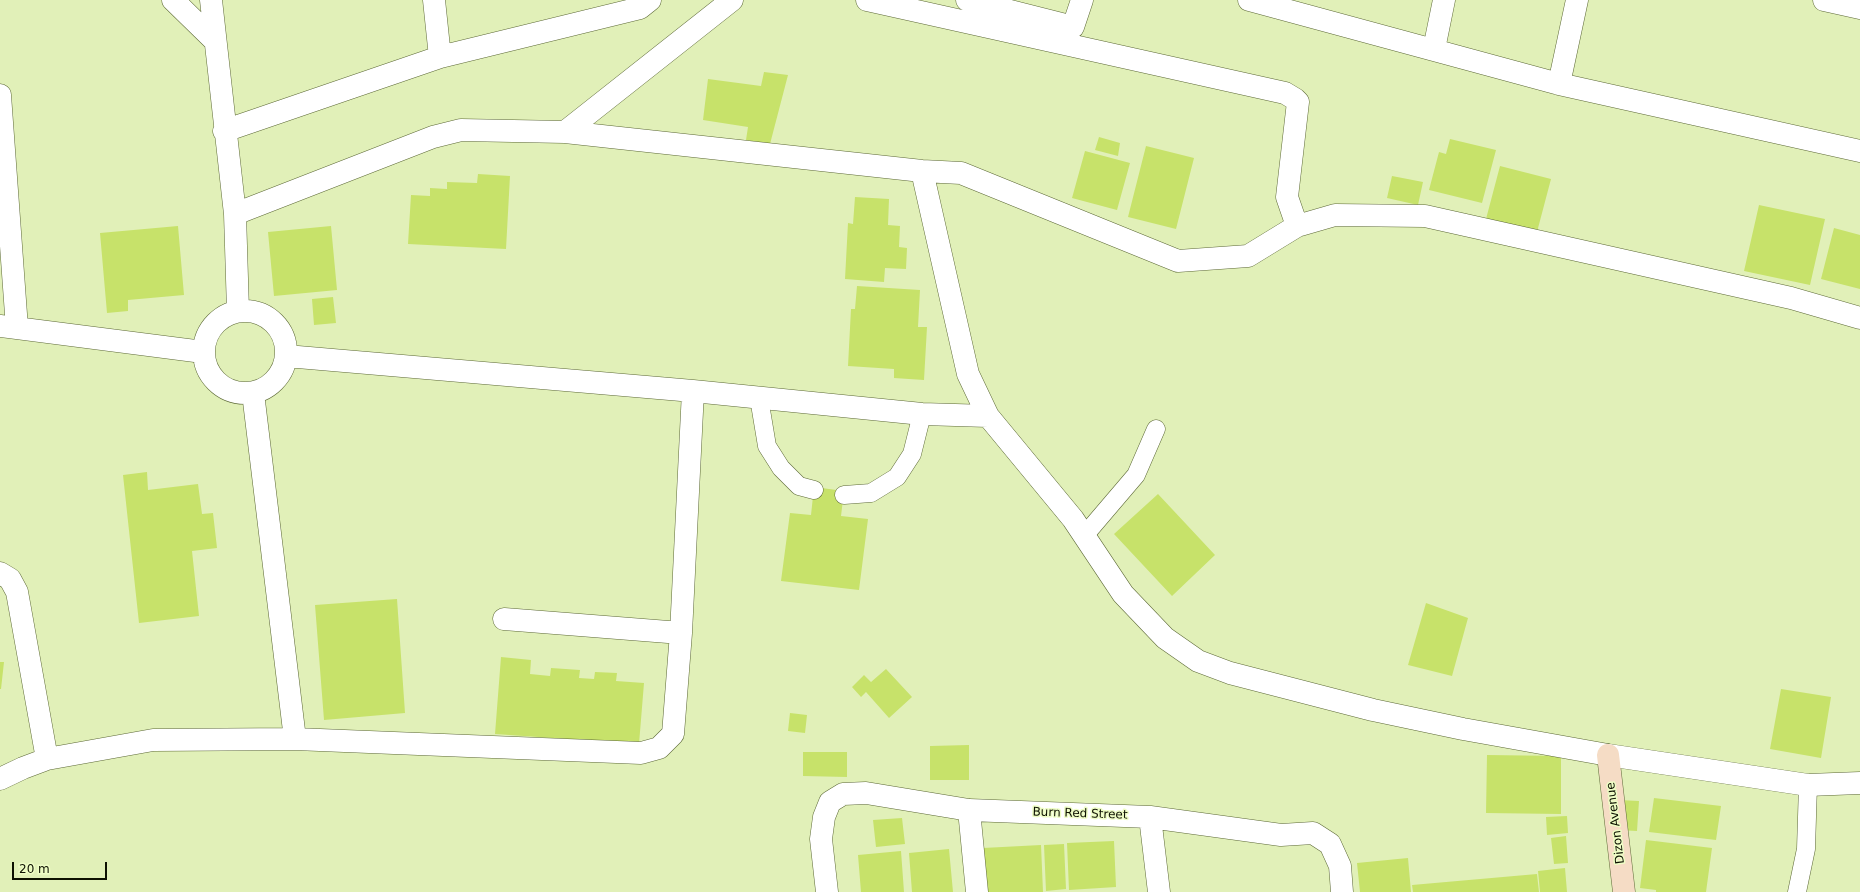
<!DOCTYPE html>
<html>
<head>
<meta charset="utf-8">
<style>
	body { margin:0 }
	#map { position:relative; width:1860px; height:892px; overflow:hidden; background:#e1f0b8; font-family:"DejaVu Sans",sans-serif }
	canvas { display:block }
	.scale { position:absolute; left:12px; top:862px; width:95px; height:18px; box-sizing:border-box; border:2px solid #0d1101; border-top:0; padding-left:5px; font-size:12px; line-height:14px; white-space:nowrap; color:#0d1101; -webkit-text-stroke:3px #eefdc5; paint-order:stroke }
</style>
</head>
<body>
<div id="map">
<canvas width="1860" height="892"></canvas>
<div class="scale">20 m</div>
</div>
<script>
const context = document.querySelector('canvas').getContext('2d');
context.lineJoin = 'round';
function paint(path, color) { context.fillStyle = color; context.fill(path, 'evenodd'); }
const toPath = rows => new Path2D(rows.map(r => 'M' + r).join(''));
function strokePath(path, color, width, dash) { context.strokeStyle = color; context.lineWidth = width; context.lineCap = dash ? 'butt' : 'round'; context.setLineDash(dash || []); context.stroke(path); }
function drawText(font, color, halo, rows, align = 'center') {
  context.font = font + ' "DejaVu Sans",sans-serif'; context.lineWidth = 3; context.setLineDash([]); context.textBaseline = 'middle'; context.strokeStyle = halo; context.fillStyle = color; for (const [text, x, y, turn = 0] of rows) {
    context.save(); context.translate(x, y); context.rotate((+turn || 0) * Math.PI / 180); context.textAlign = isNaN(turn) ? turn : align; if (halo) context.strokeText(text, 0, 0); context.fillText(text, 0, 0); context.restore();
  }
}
paint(toPath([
	[764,72,788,75,770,144,746,140,748,127,703,120,708,79,761,86],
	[1099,137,1120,143,1118,156,1095,150],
	[1450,139,1496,150,1482,203,1429,190,1439,152,1446,154],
	[1146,146,1194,158,1176,229,1128,217],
	[1085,151,1130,163,1117,210,1072,198],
	[1500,166,1551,179,1537,232,1486,219],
	[478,174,510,176,506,249,408,244,411,195,430,196,430,188,447,189,447,182,477,183],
	[1392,176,1423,182,1418,205,1387,198],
	[855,197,889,199,888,225,900,226,899,247,907,248,906,269,885,268,884,282,845,279,848,223,853,224],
	[1759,205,1825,219,1810,285,1744,271],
	[178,226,184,295,128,300,128,311,107,313,100,233],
	[331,226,337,290,274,296,268,232],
	[1834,228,1860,235,1860,289,1821,279],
	[857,286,920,290,918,327,927,327,924,380,894,378,894,369,848,366,851,309,855,309],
	[333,297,336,323,314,325,312,299],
	[147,472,148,490,198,484,202,514,213,513,217,548,192,551,199,616,139,623,123,475],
	[814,487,844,491,841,516,868,519,859,590,781,581,790,513,811,515],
	[1158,494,1215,555,1172,596,1114,534],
	[397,599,405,713,324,720,315,605],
	[1426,603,1468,618,1452,676,1408,665],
	[501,657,531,660,530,674,550,676,551,668,580,670,579,678,594,679,595,672,617,673,616,681,644,683,639,744,495,734],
	[0,662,4,662,1,689,0,689],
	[886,669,912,697,889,718,866,692,861,697,852,687,864,675,871,682],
	[1781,689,1831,697,1821,758,1770,749],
	[790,713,807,715,805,733,788,731],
	[969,745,969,780,930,780,930,746],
	[803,752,847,752,847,777,803,776],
	[1487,755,1561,756,1561,814,1486,813],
	[1654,798,1721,806,1716,840,1649,832],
	[1619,800,1639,801,1637,831,1618,830],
	[1567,816,1568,833,1547,835,1546,817],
	[902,818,905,844,876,847,873,820],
	[1566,836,1568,863,1554,864,1551,838],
	[1646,840,1712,848,1706,892,1656,892,1656,890,1640,888],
	[1114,841,1116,887,1069,890,1067,843],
	[1064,844,1066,889,1046,891,1044,845],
	[1041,845,1043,892,985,892,983,848],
	[949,849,953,892,912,892,909,853],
	[901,851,904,892,861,892,858,855],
	[1408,858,1411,892,1360,892,1357,863],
	[1565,868,1567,892,1540,892,1538,871],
	[1537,874,1539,892,1413,892,1412,885]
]), '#c7e26a');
const lane = toPath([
	[759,398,767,446,781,468,799,486,814,490],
	[844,495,871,493,897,477,912,454,922,414],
	[1084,536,1136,475,1156,429],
	[1797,892,1806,849,1808,785]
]);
const street = toPath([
	[173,0,215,41],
	[211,0,235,214,238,311],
	[434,0,440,57],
	[867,0,1285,93,1295,99,1298,102,1287,197,1297,226],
	[967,0,1073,27,1082,0],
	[1249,0,1559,84,1860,151],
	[1824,0,1860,8],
	[1434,49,1444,0],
	[1559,84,1577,0],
	[0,95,17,328],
	[224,131,440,57,640,8,650,0],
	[565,132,732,0],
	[922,171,968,374,988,416,1073,519,1123,594,1165,638,1198,661,1230,673,1373,710,1463,729,1608,755,1808,785,1860,783],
	[235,214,433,137,461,130,565,132,922,171,961,173,1178,261,1248,256,1297,226,1335,215,1425,216,1791,298,1860,318],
	'204 352a41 41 0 1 1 82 0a41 41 0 1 1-82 0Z',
	[0,326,203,352],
	[286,356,693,391,922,414,988,416],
	[253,393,295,739],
	[0,573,10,579,17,592,47,759],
	[504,619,681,633],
	[0,779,23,768,47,759,153,740,295,739,641,753,659,748,673,734,681,633,693,391],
	[969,810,977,892],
	[1150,817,1159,892],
	[827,892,821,839,824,817,830,802,843,794,866,793,969,810,1150,817,1281,835,1313,833,1330,844,1340,866,1342,892]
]);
const secondary = toPath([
	[1608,755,1624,892]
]);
strokePath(lane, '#5d6937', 19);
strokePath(street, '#5d6937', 23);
strokePath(secondary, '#5d6937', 23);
strokePath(lane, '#fff', 18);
strokePath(street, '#fff', 22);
strokePath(secondary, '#f5dcc5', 22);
drawText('12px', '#0d1101', '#eefdc5', [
	["Burn Red Street",1080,814,2],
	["Dizon Avenue",1616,823,-97]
]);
</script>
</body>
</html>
